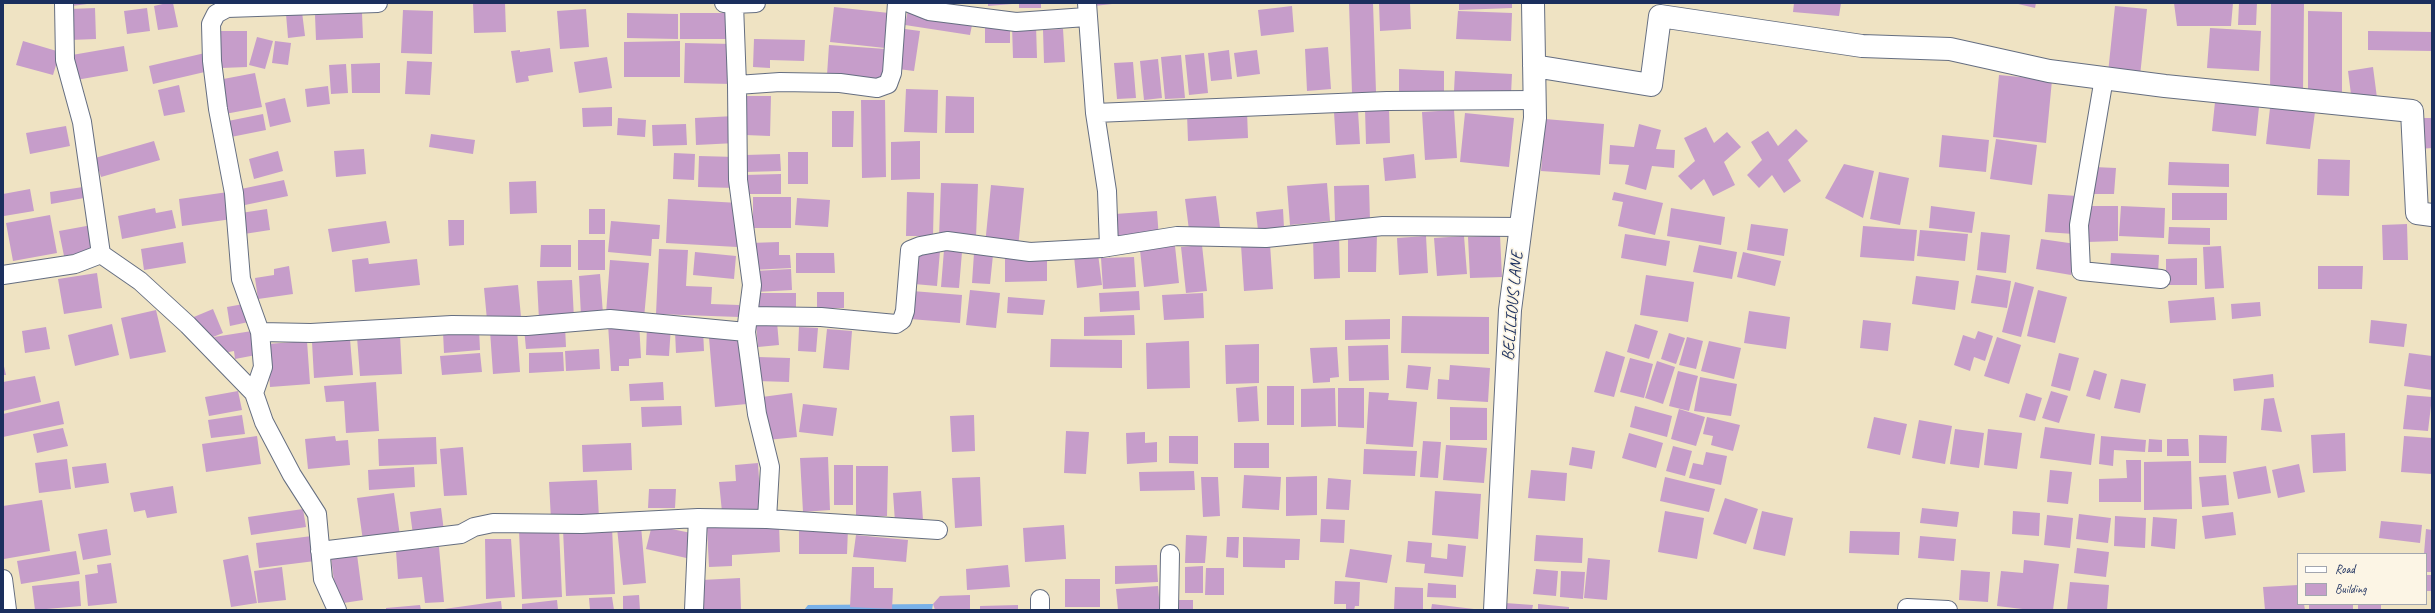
<!DOCTYPE html>
<html>
<head>
<meta charset="utf-8">
<style>
	body { margin:0 }
	#map { position:relative; width:2435px; height:613px; overflow:hidden; background:#efe3c3; font-family:Caveat,sans-serif }
	canvas { display:block }
	.frame { position:absolute; inset:0; border:4px solid #1b2f5e; pointer-events:none }
	.legend { position:absolute; left:2297px; top:553px; width:130px; height:52px; box-sizing:border-box; background:#fcf5e5; border:1px solid #a2a6af; margin:0; padding:5px 7px; list-style:none; font-size:12px; color:#1b2f5e }
	.legend li { display:flex; align-items:center; gap:8px; height:20px }
	.legend b { width:20px; border:1px solid #a2a6af }
</style>
</head>
<body>
<div id="map">
<canvas width="2435" height="613"></canvas>
<div class="frame"></div>
<ul class="legend">
<li><b style="height:5px;background:#fff"></b>Road</li>
<li><b style="height:11px;background:#c69dca"></b>Building</li>
</ul>
</div>
<script>
const context = document.querySelector('canvas').getContext('2d');
context.lineJoin = 'round';
function paint(path, color) { context.fillStyle = color; context.fill(path, 'evenodd'); }
const toPath = rows => new Path2D(rows.map(r => 'M' + r).join(''));
function strokePath(path, color, width, dash) { context.strokeStyle = color; context.lineWidth = width; context.lineCap = dash ? 'butt' : 'round'; context.setLineDash(dash || []); context.stroke(path); }
function drawText(font, color, halo, rows, align = 'center') {
  context.font = font + ' Caveat,sans-serif'; context.lineWidth = 3.5; context.setLineDash([]); context.textBaseline = 'middle'; context.strokeStyle = halo; context.fillStyle = color; for (const [text, x, y, turn = 0] of rows) {
    context.save(); context.translate(x, y); context.rotate((+turn || 0) * Math.PI / 180); context.textAlign = isNaN(turn) ? turn : align; if (halo) context.strokeText(text, 0, 0); context.fillText(text, 0, 0); context.restore();
  }
}
paint(toPath([
	[933,604,932,610,804,610,808,605]
]), '#79b1e8');
paint(toPath([
	[71,3,87,3,87,4,72,6],
	[167,3,173,3,178,27,158,30,154,6],
	[473,3,505,3,506,32,474,33],
	[988,3,1012,3,1012,4,988,6],
	[1019,3,1041,3,1041,8,1019,8],
	[1094,3,1112,3,1112,4,1094,6],
	[1349,3,1373,3,1376,92,1352,93],
	[1379,3,1410,3,1411,29,1380,31],
	[1459,3,1512,3,1512,8,1459,10],
	[1794,3,1841,3,1839,16,1793,12],
	[2014,3,2036,3,2035,8],
	[2174,3,2233,3,2231,26,2177,26],
	[2239,3,2257,3,2256,25,2238,25],
	[2271,3,2304,4,2303,92,2270,92],
	[1292,6,1294,32,1261,36,1258,10],
	[2115,6,2147,9,2140,76,2108,73],
	[834,7,889,13,885,48,830,42],
	[95,8,96,39,70,40,69,9],
	[147,8,150,31,127,34,124,11],
	[586,9,589,47,560,49,557,11],
	[403,10,433,11,432,54,401,53],
	[908,10,973,20,970,35,905,25],
	[1458,11,1512,13,1511,41,1456,39],
	[2308,11,2342,12,2342,96,2308,96],
	[302,12,305,36,288,38,286,14],
	[362,13,363,38,316,40,315,15],
	[627,13,678,14,678,39,627,38],
	[680,13,730,13,730,39,680,39],
	[985,24,1010,24,1010,43,985,43],
	[1012,25,1036,25,1037,58,1013,58],
	[2210,28,2261,31,2259,71,2207,68],
	[905,29,920,31,914,71,898,69],
	[1063,29,1065,62,1044,63,1043,30],
	[220,31,247,31,247,67,221,68],
	[2368,31,2432,32,2432,51,2368,50],
	[257,37,273,41,265,69,249,65],
	[754,39,805,40,804,61,770,60,770,68,753,67],
	[23,41,60,52,53,75,16,65],
	[275,41,291,43,288,65,272,63],
	[680,41,680,77,624,77,624,42],
	[685,43,733,44,732,84,684,83],
	[829,45,886,49,884,79,827,75],
	[124,46,128,71,76,80,72,55],
	[1328,47,1331,89,1307,91,1305,49],
	[550,48,553,72,528,76,529,81,516,83,511,51,520,50,520,52],
	[1229,50,1232,79,1211,81,1208,53],
	[1257,50,1260,74,1237,77,1234,53],
	[205,53,209,71,153,84,149,66],
	[1204,53,1208,93,1189,95,1185,55],
	[1181,55,1185,98,1165,99,1161,57],
	[607,57,612,88,579,93,574,62],
	[1158,59,1162,98,1144,100,1140,61],
	[407,61,432,62,430,95,405,94],
	[1133,62,1136,98,1117,99,1114,63],
	[380,63,380,93,352,93,351,64],
	[346,64,348,93,331,94,329,65],
	[2373,67,2377,98,2352,102,2348,71],
	[1399,69,1444,71,1444,94,1399,93],
	[1455,71,1512,74,1511,94,1454,91],
	[255,73,262,107,225,114,218,80],
	[1999,75,2052,80,2046,143,1993,137],
	[179,85,185,112,164,116,158,90],
	[328,86,330,104,307,107,305,89],
	[906,89,938,90,937,133,904,132],
	[746,96,771,96,770,136,745,135],
	[946,96,974,97,974,133,945,133],
	[285,98,291,122,270,127,265,103],
	[861,100,885,100,886,177,862,178],
	[2215,102,2259,107,2256,136,2212,131],
	[612,107,612,126,583,127,582,108],
	[2270,108,2315,112,2310,149,2266,144],
	[1365,109,1389,109,1390,143,1366,144],
	[1454,110,1457,158,1425,160,1422,112],
	[832,111,854,111,853,147,832,147],
	[1247,111,1248,138,1188,141,1187,114],
	[1358,111,1360,144,1336,145,1334,112],
	[1465,113,1514,118,1509,167,1460,162],
	[263,114,266,130,231,137,228,121],
	[735,116,736,143,696,145,695,118],
	[618,118,646,120,645,137,617,135],
	[2418,118,2432,118,2432,148,2419,149],
	[1545,119,1604,124,1600,175,1541,171],
	[686,124,687,145,653,146,652,125],
	[1639,124,1661,130,1656,149,1675,150,1674,168,1652,166,1646,190,1625,184,1629,165,1609,164,1610,145,1634,147],
	[66,126,70,146,30,154,26,133],
	[1706,127,1714,143,1727,132,1741,147,1724,162,1735,185,1713,196,1704,179,1691,190,1678,176,1695,161,1684,138],
	[1796,129,1808,141,1788,160,1801,181,1784,193,1772,175,1759,188,1747,175,1762,160,1751,142,1768,131,1778,146],
	[431,134,475,140,473,154,429,147],
	[1942,135,1989,140,1986,172,1939,167],
	[1996,139,2037,145,2032,185,1990,179],
	[154,141,160,160,101,177,95,158],
	[920,141,920,179,891,180,891,142],
	[364,149,366,174,336,177,334,151],
	[278,151,283,171,254,179,249,159],
	[788,152,808,152,808,184,788,184],
	[674,153,695,154,694,180,673,179],
	[780,154,781,171,745,172,745,155],
	[1414,154,1416,178,1385,181,1383,158],
	[699,156,736,157,735,188,698,187],
	[2318,159,2350,160,2349,196,2317,195],
	[2169,162,2229,164,2229,187,2168,185],
	[1844,164,1874,171,1863,218,1825,198],
	[2094,167,2116,168,2114,194,2092,194],
	[1879,172,1909,178,1900,225,1870,219],
	[781,174,781,194,744,194,744,175],
	[284,180,288,196,245,205,241,189],
	[536,181,537,213,510,214,509,182],
	[941,183,978,184,976,238,939,237],
	[1327,183,1330,221,1290,225,1287,186],
	[991,185,1024,188,1018,248,985,245],
	[1369,185,1370,221,1335,222,1334,186],
	[83,187,84,198,51,204,50,192],
	[30,189,34,211,4,216,3,194],
	[228,192,232,219,182,226,179,199],
	[907,192,934,193,933,236,906,236],
	[1614,192,1663,203,1655,235,1618,226,1623,202,1612,200],
	[2172,193,2227,193,2227,220,2172,220],
	[2048,194,2077,196,2074,234,2045,232],
	[1216,196,1220,227,1189,230,1185,199],
	[753,197,791,197,791,228,753,228],
	[797,198,830,200,828,227,795,225],
	[668,199,739,203,737,247,666,243],
	[1931,206,1975,212,1972,233,1929,228],
	[2086,206,2118,206,2118,241,2087,242],
	[2121,206,2165,208,2164,238,2119,236],
	[155,208,156,213,172,210,176,228,122,239,118,216],
	[1671,208,1725,217,1721,245,1667,236],
	[267,209,270,230,244,234,241,213],
	[589,209,605,209,605,234,589,234],
	[1283,209,1284,228,1258,230,1256,212],
	[1157,211,1159,239,1117,242,1115,214],
	[50,215,57,253,13,261,6,223],
	[448,220,464,220,464,245,449,246],
	[386,221,390,243,332,252,328,229],
	[611,221,660,225,659,239,652,239,651,256,608,252],
	[1751,224,1788,229,1784,256,1747,250],
	[2407,224,2408,260,2383,260,2382,225],
	[92,225,96,250,64,256,59,231],
	[1863,226,1917,230,1914,261,1860,257],
	[2169,227,2210,228,2210,245,2168,244],
	[1920,230,1968,234,1965,261,1917,256],
	[1981,232,2010,235,2006,273,1977,270],
	[1348,234,1377,234,1376,272,1348,272],
	[1625,234,1670,241,1666,266,1621,258],
	[1339,235,1340,278,1314,279,1313,236],
	[1500,235,1502,277,1470,278,1468,237],
	[1426,236,1428,273,1399,275,1397,238],
	[1464,236,1467,274,1437,276,1434,238],
	[2041,239,2076,244,2071,275,2036,269],
	[578,240,605,240,605,270,578,270],
	[183,242,186,263,144,270,141,249],
	[779,242,779,255,790,255,791,268,751,270,750,243],
	[1270,244,1273,289,1244,291,1241,245],
	[541,245,571,245,571,267,540,267],
	[1202,245,1207,291,1186,293,1181,247],
	[1699,245,1737,252,1732,279,1693,272],
	[1175,246,1179,283,1144,287,1140,250],
	[2221,246,2224,288,2205,289,2203,247],
	[659,249,688,250,686,286,712,287,711,304,739,305,739,317,656,314],
	[917,249,940,251,937,286,914,284],
	[944,250,962,252,959,288,941,287],
	[695,252,736,256,734,279,693,275],
	[1743,252,1781,261,1775,286,1737,277],
	[796,253,834,253,835,273,796,273],
	[974,253,993,255,990,284,972,283],
	[2111,253,2159,255,2158,274,2110,272],
	[1098,254,1102,285,1077,288,1074,256],
	[1047,257,1047,281,1005,282,1005,258],
	[1134,257,1136,287,1103,289,1101,258],
	[368,258,369,264,417,259,420,285,355,292,352,260],
	[2197,258,2197,285,2166,285,2166,259],
	[610,260,649,263,644,318,606,314],
	[289,266,293,294,258,299,255,278,274,275,274,269],
	[2318,266,2363,266,2362,289,2318,289],
	[791,269,792,290,756,292,755,271],
	[97,273,102,308,64,314,58,279],
	[600,274,603,314,581,316,579,276],
	[1646,275,1694,282,1688,322,1640,315],
	[1976,275,2011,281,2007,308,1971,303],
	[1916,276,1959,281,1955,310,1912,304],
	[572,280,574,319,539,320,537,281],
	[2015,282,2034,287,2021,337,2002,332],
	[518,285,521,317,487,320,484,288],
	[970,290,1000,293,996,328,966,325],
	[2038,290,2067,297,2055,343,2027,336],
	[912,291,962,295,960,323,910,319],
	[1139,291,1140,310,1100,312,1099,293],
	[817,292,844,292,844,308,817,308],
	[758,293,796,293,796,312,759,313],
	[1203,293,1204,318,1164,320,1162,295],
	[1008,297,1045,300,1043,315,1007,313],
	[2214,297,2216,320,2170,323,2168,301],
	[2260,302,2261,316,2232,319,2231,304],
	[249,303,253,321,230,326,227,307],
	[213,309,223,333,213,337,189,319],
	[156,310,166,352,130,359,121,318],
	[1749,311,1790,317,1786,349,1744,343],
	[1134,315,1135,335,1084,336,1084,317],
	[1402,316,1489,317,1489,354,1401,353],
	[1390,319,1390,339,1345,340,1345,320],
	[1863,320,1891,323,1888,351,1860,348],
	[2371,320,2407,324,2404,347,2369,343],
	[639,322,641,358,629,359,629,366,619,366,619,371,611,371,608,324],
	[777,322,779,345,758,347,756,324],
	[112,324,119,355,75,366,68,335],
	[1635,324,1658,331,1649,359,1627,352],
	[647,325,671,326,669,356,646,355],
	[565,326,566,347,526,349,524,328],
	[46,327,50,349,25,353,22,331],
	[799,327,818,328,816,352,798,351],
	[479,329,480,350,444,353,443,332],
	[517,329,520,372,493,374,490,331],
	[703,329,704,351,676,353,675,331],
	[827,329,852,331,849,370,823,368],
	[252,331,256,355,235,359,234,351,224,353,214,337],
	[1978,331,1993,336,1985,361,1974,357,1970,371,1954,365,1963,335,1975,339],
	[1669,333,1685,338,1676,364,1661,359],
	[400,335,402,374,360,376,357,337],
	[741,335,747,404,715,407,709,338],
	[1687,337,1703,341,1696,369,1679,365],
	[1997,337,2021,345,2009,384,1984,376],
	[350,339,353,375,314,378,312,342],
	[1051,339,1122,340,1122,368,1050,367],
	[307,341,310,384,270,387,267,344],
	[1189,341,1190,388,1147,389,1146,343],
	[1709,341,1741,348,1734,379,1701,371],
	[1259,344,1259,383,1226,384,1225,345],
	[1388,345,1389,380,1349,381,1348,346],
	[1337,347,1339,377,1330,378,1330,382,1313,383,1310,348],
	[599,349,600,369,566,371,565,351],
	[1606,351,1625,357,1614,397,1594,392],
	[563,352,564,371,529,373,529,353],
	[480,353,482,372,442,375,440,356],
	[2059,353,2079,358,2070,391,2051,386],
	[2409,353,2432,356,2432,390,2404,386],
	[758,357,790,358,789,382,757,381],
	[1630,358,1653,364,1644,398,1620,392],
	[1657,361,1675,367,1663,404,1645,398],
	[3,362,6,375,3,375],
	[1408,365,1431,367,1428,390,1406,388],
	[1450,365,1490,368,1488,402,1437,399,1438,379,1449,380],
	[2094,370,2107,374,2100,400,2086,396],
	[1678,371,1698,376,1689,411,1669,406],
	[2273,374,2274,387,2234,391,2233,379],
	[35,376,41,402,3,411,3,382],
	[1700,377,1737,384,1731,416,1694,411],
	[2121,379,2146,384,2140,413,2114,408],
	[376,382,379,431,346,433,344,401,326,402,324,386],
	[663,382,664,400,630,401,629,384],
	[1257,386,1259,421,1238,422,1236,388],
	[1267,386,1294,386,1294,425,1267,425],
	[1335,388,1336,426,1301,427,1301,389],
	[1338,388,1364,388,1364,428,1338,427],
	[238,391,242,410,209,416,205,397],
	[2051,391,2068,396,2059,423,2042,418],
	[1369,392,1389,393,1388,400,1417,402,1413,447,1366,444],
	[792,393,797,437,767,440,762,397],
	[2026,393,2042,398,2035,421,2019,417],
	[2407,395,2432,397,2428,431,2403,429],
	[2274,398,2282,432,2261,430,2264,399],
	[59,401,64,424,3,437,3,414],
	[803,404,837,408,833,436,799,432],
	[681,406,682,425,642,427,641,407],
	[1635,406,1672,416,1667,437,1630,427],
	[1450,407,1487,408,1487,440,1450,440],
	[1679,409,1705,417,1696,446,1671,439],
	[242,415,245,434,211,438,208,420],
	[974,415,975,451,952,452,950,416],
	[1707,417,1740,425,1733,451,1711,445,1713,436,1703,434],
	[1874,417,1907,424,1900,455,1867,448],
	[1919,420,1952,426,1945,464,1912,458],
	[2045,427,2095,434,2091,465,2040,458],
	[63,428,68,446,37,453,33,434],
	[1955,429,1984,433,1979,468,1950,464],
	[1988,429,2022,433,2017,469,1984,465],
	[1066,431,1089,432,1086,474,1064,473],
	[1145,432,1145,443,1157,442,1157,462,1127,464,1126,433],
	[1629,433,1663,443,1656,468,1622,458],
	[2345,433,2346,471,2313,473,2311,435],
	[2199,435,2227,436,2226,463,2199,463],
	[257,436,261,464,206,472,202,444],
	[335,436,336,441,348,440,350,465,308,469,305,439],
	[1169,436,1198,436,1198,464,1169,463],
	[2101,436,2146,440,2145,452,2114,450,2113,466,2099,464],
	[2404,436,2432,438,2432,474,2401,472],
	[436,437,437,464,379,466,378,439],
	[2149,439,2162,440,2162,452,2148,452],
	[2167,439,2188,439,2189,456,2167,456],
	[1423,441,1441,442,1438,478,1420,477],
	[631,443,632,470,583,472,582,445],
	[1234,443,1269,443,1269,468,1234,468],
	[1446,445,1487,448,1484,483,1443,480],
	[1673,446,1692,451,1685,476,1666,471],
	[463,447,467,495,444,496,440,449],
	[1572,447,1595,451,1592,469,1569,465],
	[1364,449,1417,451,1415,476,1363,474],
	[1706,452,1727,456,1721,485,1689,478,1693,463,1703,465],
	[828,457,830,510,803,512,800,458],
	[67,459,71,489,39,493,35,463],
	[2126,460,2141,460,2141,502,2099,502,2099,479,2127,478],
	[2191,461,2192,509,2144,510,2144,462],
	[106,463,109,483,75,488,72,467],
	[758,463,761,510,722,512,719,482,736,481,735,465],
	[2299,464,2305,492,2278,498,2272,470],
	[834,465,853,465,853,505,834,505],
	[856,466,888,466,887,516,856,516],
	[2266,466,2271,493,2238,499,2233,472],
	[414,467,415,487,369,490,368,470],
	[1531,470,1567,473,1565,501,1528,498],
	[2050,470,2072,472,2068,504,2047,502],
	[1194,471,1195,490,1140,491,1139,472],
	[1244,475,1281,477,1279,510,1242,508],
	[2226,475,2229,505,2202,507,2199,477],
	[1317,476,1317,515,1286,516,1286,477],
	[980,477,982,526,955,528,952,478],
	[1201,477,1218,477,1220,516,1203,517],
	[1665,477,1715,489,1709,512,1660,501],
	[1328,478,1351,480,1349,510,1326,509],
	[597,480,599,518,551,520,549,482],
	[173,486,177,513,147,518,145,510,134,512,130,493],
	[649,489,676,489,675,508,648,508],
	[921,491,923,520,895,522,893,493],
	[1435,491,1481,494,1478,539,1432,535],
	[394,493,400,536,363,541,357,498],
	[1725,498,1758,509,1746,544,1713,534],
	[42,500,50,551,4,559,3,506],
	[441,508,444,531,413,535,410,512],
	[1922,508,1959,512,1957,527,1920,523],
	[303,509,306,527,251,535,248,517],
	[1665,511,1704,518,1697,559,1658,552],
	[1762,511,1793,518,1785,556,1753,549],
	[2013,511,2040,513,2039,536,2012,534],
	[2233,512,2236,535,2205,539,2202,516],
	[2079,514,2111,518,2108,543,2076,539],
	[2047,515,2073,518,2070,548,2044,545],
	[2115,516,2146,518,2145,548,2114,546],
	[2153,517,2177,519,2175,549,2151,546],
	[1321,519,1345,520,1344,543,1320,542],
	[2381,521,2422,525,2420,543,2379,538],
	[779,524,780,552,732,555,732,566,709,567,707,528],
	[652,525,696,534,691,559,646,549],
	[1064,525,1066,559,1025,562,1023,528],
	[641,526,646,583,623,585,617,528],
	[612,527,615,594,566,596,563,529],
	[799,528,848,528,847,554,799,554],
	[107,529,111,555,83,560,78,534],
	[559,529,562,597,522,599,519,531],
	[2426,529,2432,530,2432,572,2426,572,2426,554,2424,554],
	[1850,531,1900,532,1899,555,1849,553],
	[856,535,908,540,906,562,853,557],
	[1186,535,1207,536,1205,563,1185,563],
	[1536,535,1583,538,1582,563,1534,561],
	[312,536,315,561,259,568,256,543],
	[1920,536,1956,539,1954,561,1918,558],
	[1227,537,1239,537,1238,558,1226,557],
	[1243,537,1300,539,1299,560,1285,560,1285,568,1243,567],
	[485,539,511,539,515,597,486,599],
	[1408,541,1432,543,1431,557,1447,559,1448,544,1466,546,1463,577,1424,573,1425,564,1406,562],
	[356,547,363,600,337,604,330,550],
	[439,547,444,602,425,603,422,577,398,579,396,551],
	[2077,548,2109,552,2106,577,2074,573],
	[1350,549,1392,555,1387,583,1345,577],
	[76,551,80,574,21,584,17,561],
	[248,555,257,603,231,607,223,560],
	[1588,558,1610,560,1607,600,1584,598],
	[2024,560,2059,564,2053,610,2031,610,1997,606,2001,571,2023,573],
	[111,563,117,603,88,606,85,575,98,573,97,565],
	[1008,565,1010,587,967,590,966,569],
	[1157,565,1158,582,1115,584,1115,566],
	[1203,566,1203,593,1185,593,1185,567],
	[282,567,286,600,258,603,254,571],
	[852,567,874,567,874,588,893,588,892,609,850,607],
	[1206,568,1224,568,1224,595,1205,595],
	[1536,569,1558,571,1556,596,1533,594],
	[1961,570,1990,572,1988,602,1959,600],
	[1561,571,1585,572,1583,599,1560,597],
	[2426,575,2432,575,2432,591,2426,591],
	[740,578,741,610,703,610,702,580],
	[1065,579,1100,579,1100,607,1065,607],
	[79,581,81,606,35,610,32,586],
	[1335,581,1360,582,1359,606,1355,606,1354,610,1346,610,1346,604,1334,604],
	[2070,582,2109,585,2107,610,2067,610],
	[1428,583,1456,585,1456,598,1427,597],
	[2298,585,2298,604,2304,604,2305,610,2265,610,2263,587],
	[1158,586,1160,609,1118,610,1116,589],
	[1395,587,1423,588,1423,610,1394,610],
	[639,595,640,610,623,610,623,596],
	[970,595,970,610,935,610,933,604,940,596],
	[612,597,614,610,590,610,589,598],
	[557,600,558,610,522,610,522,604],
	[1175,600,1193,600,1193,610,1175,610],
	[501,601,502,610,444,610,444,609],
	[1505,603,1533,605,1532,610,1504,610],
	[1432,604,1474,609,1474,610,1431,610],
	[1538,604,1569,607,1569,610,1538,610],
	[2309,604,2353,604,2353,610,2309,610],
	[2358,604,2381,604,2381,610,2358,610],
	[420,605,421,610,386,610,386,608],
	[1018,605,1018,610,980,610,980,606]
]), '#c69dca');
const minor = toPath([
	[64,3,65,60,82,122,101,254,140,281,188,325,254,393,264,422,292,475,317,514,323,579,337,610],
	[724,3,734,4,737,85,780,82,840,83,877,88,888,84,892,73,897,3],
	[909,3,929,11,1016,22,1086,17],
	[1087,3,1095,113,1107,191,1109,247],
	[734,4,756,3],
	[2104,78,2079,225,2081,271,2161,279],
	[1095,113,1387,101,1535,100],
	[3,275,75,264,101,254],
	[748,316,821,317,896,324,902,320,905,311,910,250,920,246,947,241,1030,252,1102,248,1177,236,1266,238,1383,226,1521,227],
	[260,332,311,333,452,325,527,326,610,319,746,332,752,285,738,180,737,85],
	[254,393,263,367,260,332,241,279,234,193,218,109,212,61,211,24,216,14,227,8,378,3],
	[767,519,938,530],
	[320,551,461,534,474,527,493,523,582,524,698,518],
	[3,579,7,610],
	[1907,608,1948,610],
	[694,610,698,518,767,519,770,467,757,414,746,332],
	[1040,610,1040,599],
	[1169,610,1170,554]
]);
const tertiary = toPath([
	[1534,66,1651,85,1660,16,1862,46,1950,49,2049,71,2165,86,2412,111,2417,213,2432,215],
	[1495,610,1510,310,1535,118,1533,3]
]);
strokePath(minor, '#656e81', 20);
strokePath(tertiary, '#656e81', 24);
strokePath(minor, '#fff', 18);
strokePath(tertiary, '#fff', 22);
drawText('17px', '#1b2f5e', '#fcf5e5', [
	["BELILIOUS LANE",1513,306,-85]
]);
</script>
</body>
</html>
